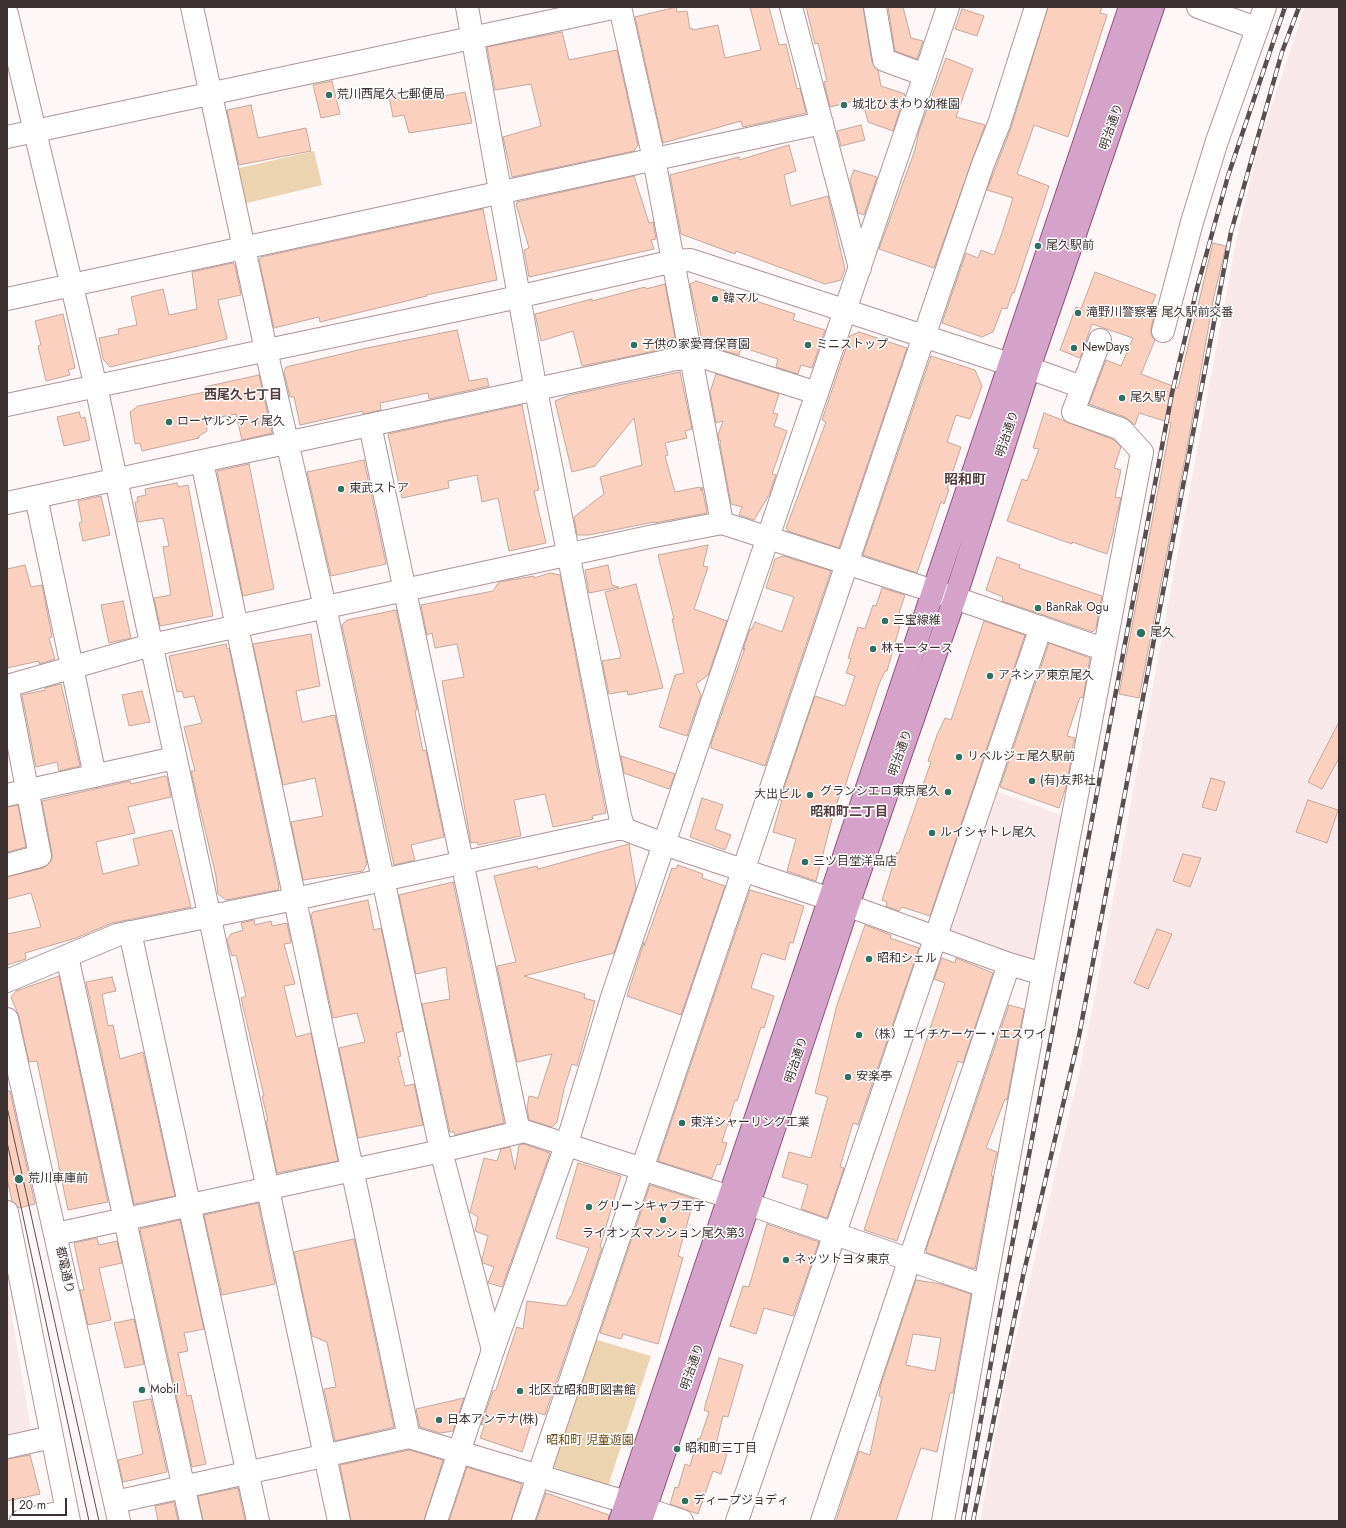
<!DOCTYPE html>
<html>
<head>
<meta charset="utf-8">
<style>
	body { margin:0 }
	#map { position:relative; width:1346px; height:1528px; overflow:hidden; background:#fdf7f7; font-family:Jost,sans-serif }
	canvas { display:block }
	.frame { position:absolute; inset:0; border:8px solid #3d3132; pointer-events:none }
	.scale { position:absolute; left:12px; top:1498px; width:55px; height:18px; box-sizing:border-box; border:2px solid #3d3132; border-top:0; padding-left:5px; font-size:12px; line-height:14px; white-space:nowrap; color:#3d3132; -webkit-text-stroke:3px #fff; paint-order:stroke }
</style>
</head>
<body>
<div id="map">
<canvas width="1346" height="1528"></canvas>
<div class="frame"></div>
<div class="scale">20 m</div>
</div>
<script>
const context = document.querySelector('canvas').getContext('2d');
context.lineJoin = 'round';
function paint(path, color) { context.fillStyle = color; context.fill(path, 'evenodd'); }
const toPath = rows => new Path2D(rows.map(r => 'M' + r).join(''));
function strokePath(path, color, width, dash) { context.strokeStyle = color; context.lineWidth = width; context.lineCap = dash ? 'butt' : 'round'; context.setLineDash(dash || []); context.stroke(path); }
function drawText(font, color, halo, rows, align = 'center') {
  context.font = font + ' Jost,"Noto Sans JP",sans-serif'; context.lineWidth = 3; context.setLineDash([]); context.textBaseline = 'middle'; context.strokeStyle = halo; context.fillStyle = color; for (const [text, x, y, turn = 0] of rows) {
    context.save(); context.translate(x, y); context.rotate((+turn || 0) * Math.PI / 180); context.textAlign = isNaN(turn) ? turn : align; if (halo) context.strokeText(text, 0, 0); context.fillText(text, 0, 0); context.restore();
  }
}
paint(toPath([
	[1305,7,1339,7,1339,1521,980,1521,1007,1375,1078,1078,1096,990,1237,237,1260,140],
	[993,790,1064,816,1037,956,1030,959,945,930],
	[7,1287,32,1435,7,1440]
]), '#f8e8e9');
paint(toPath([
	[314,151,322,185,243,204,235,169],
	[594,1339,651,1356,608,1486,553,1467,549,1457]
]), '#ecd4b1');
const building = toPath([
	[676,7,677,12,687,11,690,29,692,28,693,30,718,25,725,58,761,50,750,7,769,7,779,45,786,44,797,89,800,88,806,113,743,127,741,121,663,143,635,17,676,7],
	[806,7,863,7,872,62,878,70,881,86,905,94,893,131,868,122,862,99,830,107,824,82,827,81,818,43,815,44,806,7],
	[888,7,903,7,911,38,923,41,917,59,895,51,888,7],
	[1048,7,1102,7,1100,13,1107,15,1068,137,1034,125,1017,174,1049,186,1014,293,1012,293,1007,309,1002,308,993,332,982,337,942,323,966,253,978,258,981,250,994,255,1002,233,1013,198,987,190,1011,128,1048,7],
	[962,9,984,16,977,36,955,29,962,9],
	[562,32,569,60,617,50,638,145,634,151,512,177,503,137,541,126,531,84,495,90,487,47,562,32],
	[946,58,973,69,956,117,985,125,934,268,879,249,915,150,919,131,946,58],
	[332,81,340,114,321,118,313,85,332,81],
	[425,89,427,99,465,92,472,123,409,133,404,115,393,117,389,96,425,89],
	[251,105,258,138,306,128,311,151,239,165,227,110,251,105],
	[861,125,865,140,841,146,837,131,861,125],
	[789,145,796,171,784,175,791,206,828,196,845,269,841,280,825,284,736,251,735,254,681,234,670,175,739,157,739,160,789,145],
	[854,170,877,177,864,215,858,213,850,180,854,170],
	[634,176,649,223,653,222,656,239,651,240,654,249,529,277,524,250,529,248,516,204,517,202,634,176],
	[483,209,497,280,426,295,427,296,320,322,319,317,274,328,259,260,261,257,483,209],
	[1213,243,1226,246,1214,296,1190,432,1139,698,1119,694,1171,423,1139,413,1135,425,1125,417,1089,404,1106,360,1121,366,1133,338,1092,324,1080,358,1060,350,1076,307,1081,309,1095,272,1156,295,1151,306,1156,308,1151,328,1151,335,1155,340,1141,374,1178,388,1213,243],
	[233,263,235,265,241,295,218,300,227,339,110,367,103,359,99,338,119,334,118,329,137,325,131,297,163,289,169,315,197,309,192,272,233,263],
	[696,281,795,314,793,320,825,330,812,368,801,365,798,374,776,367,778,359,741,347,739,355,703,345,690,284,696,281],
	[665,284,675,337,665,340,666,345,660,347,660,350,582,366,573,331,541,341,535,314,592,299,592,301,645,287,646,289,665,284],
	[63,314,75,368,68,370,70,375,46,381,38,346,41,345,35,321,63,314],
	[457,330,469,381,487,378,489,386,429,399,428,393,380,403,381,410,363,414,363,411,300,425,294,397,290,397,284,372,286,367,367,348,457,330],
	[859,332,907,348,839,548,788,531,786,528,826,422,822,420,850,336,859,332],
	[931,356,975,370,982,386,970,419,956,415,947,442,961,447,947,489,949,489,944,504,941,502,917,573,863,555,931,356],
	[680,372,692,429,685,431,687,438,665,443,668,455,665,456,675,492,700,487,701,491,702,487,707,513,654,523,654,522,589,535,577,535,574,517,604,494,600,477,642,465,634,418,595,466,572,472,555,401,570,395,680,372],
	[716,374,779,394,773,413,778,414,774,426,787,431,772,474,776,475,769,495,754,520,739,515,742,507,731,504,720,444,721,441,719,440,718,435,723,421,716,423,710,392,716,374],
	[259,375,272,433,242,440,236,414,206,420,207,431,199,436,199,438,142,451,140,443,135,444,130,412,138,406,205,392,204,387,259,375],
	[522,405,539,490,534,491,546,543,509,551,498,498,482,502,477,475,448,481,449,488,402,498,388,434,522,405],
	[79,412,81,418,85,417,90,440,64,446,57,417,79,412],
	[1044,413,1114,440,1121,447,1114,468,1121,470,1115,497,1121,498,1113,529,1114,529,1107,554,1072,542,1072,544,1007,521,1022,479,1027,481,1039,449,1033,448,1044,413],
	[364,460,386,564,331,576,307,472,364,460],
	[249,464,274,589,243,596,217,471,249,464],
	[177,483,178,487,188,485,213,616,160,626,154,598,171,595,163,547,169,546,163,518,138,522,135,502,138,502,137,497,146,495,145,489,177,483],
	[101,496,110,535,83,541,79,523,82,522,78,501,101,496],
	[708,545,703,566,708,567,694,609,727,621,708,675,696,684,701,695,687,736,659,727,675,675,684,673,672,619,674,619,658,555,708,545],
	[783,556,831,571,765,766,711,748,711,744,745,648,743,650,750,629,752,629,755,622,782,632,794,597,766,588,775,559,783,556],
	[997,557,1020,565,1019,568,1102,596,1096,628,1093,632,1002,601,1003,597,986,590,997,557],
	[25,565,31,587,42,585,52,637,49,638,55,659,39,664,39,661,7,668,7,569,25,565],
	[608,565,612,585,619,587,589,593,585,570,608,565],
	[550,573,560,575,606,813,592,816,593,819,553,827,545,794,514,800,521,836,478,845,477,842,471,843,469,832,442,681,464,677,457,644,435,648,432,633,427,635,421,605,493,591,499,582,534,576,534,578,550,573],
	[636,584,663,688,628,695,627,691,609,694,602,661,620,658,621,656,605,592,636,584],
	[882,588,905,595,899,613,903,615,887,671,885,671,879,684,844,789,842,788,833,815,816,881,787,871,796,839,773,832,782,800,780,800,815,696,845,706,855,676,846,673,851,659,848,658,858,627,865,629,873,605,876,606,882,588],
	[123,601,131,638,109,643,101,605,123,601],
	[396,610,417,710,415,711,423,751,426,750,444,837,411,845,415,860,394,865,342,625,347,620,396,610],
	[984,621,1025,635,930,916,902,907,899,911,886,906,887,902,882,900,897,852,899,853,931,762,928,761,937,735,945,718,951,720,984,621],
	[311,634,320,686,296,691,302,722,335,715,367,864,363,871,303,880,291,822,323,816,315,778,283,785,253,644,311,634],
	[1049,643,1090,658,1083,698,1080,697,1067,736,1075,738,1069,760,1071,761,1066,787,1059,808,1000,787,1049,643],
	[226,644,227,649,229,648,279,887,278,890,226,900,218,894,216,876,191,771,195,771,184,727,202,723,194,696,184,698,182,691,177,692,169,656,226,644],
	[61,684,80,766,59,771,57,762,36,767,22,695,45,690,45,688,61,684],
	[142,691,150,722,129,726,122,695,142,691],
	[1339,722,1339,758,1322,789,1308,782,1339,722],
	[621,756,675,774,669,789,624,773,621,756],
	[165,776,167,777,171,797,128,807,135,833,96,842,103,874,139,865,133,839,172,830,191,907,112,923,76,938,25,953,26,959,7,965,7,934,41,927,31,893,7,899,7,877,43,868,52,860,52,854,42,801,130,781,131,784,165,776],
	[1211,778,1225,782,1216,811,1202,807,1211,778],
	[702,798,723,805,715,829,731,835,725,850,690,837,702,798],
	[1308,800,1338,810,1327,843,1296,832,1308,800],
	[18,805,26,847,7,852,7,807,18,805],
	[629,844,636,888,614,953,524,976,585,994,584,998,595,1001,577,1066,572,1064,564,1089,557,1122,552,1127,529,1120,527,1108,529,1096,538,1098,552,1054,517,1062,497,966,516,962,494,876,537,866,538,869,629,844],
	[1183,854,1201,858,1190,887,1173,881,1183,854],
	[678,865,703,874,702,878,725,886,681,1015,627,996,644,942,644,946,672,868,676,869,678,865],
	[453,882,504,1123,455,1135,454,1132,450,1132,422,1004,450,999,446,967,416,974,399,895,453,882],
	[750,890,804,906,793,943,790,942,785,960,762,953,751,988,774,996,764,1028,761,1027,737,1101,735,1100,722,1142,727,1143,720,1165,717,1164,712,1178,658,1161,750,890],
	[368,900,374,930,381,928,403,1031,396,1033,401,1056,398,1057,405,1086,414,1084,423,1125,358,1138,339,1048,365,1042,357,1013,333,1018,311,915,313,912,368,900],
	[254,920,255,925,271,921,272,926,287,923,291,943,284,944,295,984,284,986,296,1037,311,1033,338,1161,277,1173,266,1121,268,1121,262,1096,264,1096,241,998,246,996,236,955,232,956,227,940,231,934,243,930,241,923,254,920],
	[865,925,891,935,890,938,919,948,858,1125,853,1123,840,1167,844,1168,827,1218,801,1209,808,1185,782,1177,789,1152,811,1158,828,1097,815,1093,837,1005,865,925],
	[1157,929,1172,934,1148,989,1134,983,1157,929],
	[942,958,955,963,956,958,993,973,963,1063,958,1061,897,1241,864,1230,945,983,934,979,942,958],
	[59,976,108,1202,68,1210,37,1061,29,1062,19,1016,11,997,16,991,59,976],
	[112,977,116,991,102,994,108,1026,113,1025,120,1059,143,1052,175,1196,134,1204,86,982,112,977],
	[1009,1005,1024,1009,1007,1100,1005,1099,986,1148,997,1152,991,1176,993,1176,975,1269,927,1253,926,1250,1009,1005],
	[7,1091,10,1091,35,1204,19,1208,12,1201,7,1179,7,1091],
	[524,1144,550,1153,502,1287,488,1283,494,1267,483,1263,482,1259,488,1236,475,1231,478,1217,470,1212,484,1158,497,1161,501,1149,510,1147,515,1170,519,1145,524,1144],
	[578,1163,621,1176,600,1247,602,1248,545,1415,535,1412,522,1452,480,1438,485,1424,481,1425,493,1391,496,1390,517,1327,523,1329,527,1301,566,1306,570,1297,571,1297,589,1248,556,1238,578,1163],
	[650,1185,694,1199,678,1256,683,1258,658,1344,623,1334,621,1339,600,1333,650,1185],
	[258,1203,275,1284,222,1295,204,1215,258,1203],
	[180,1220,204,1329,184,1333,188,1351,178,1353,187,1396,191,1395,206,1464,192,1467,140,1229,180,1220],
	[767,1224,819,1242,793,1316,764,1308,756,1334,730,1326,743,1286,749,1287,767,1224],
	[97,1238,99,1245,117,1241,122,1263,99,1268,111,1320,88,1325,80,1290,84,1290,74,1243,97,1238],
	[354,1239,394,1427,335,1441,324,1389,336,1387,327,1342,312,1336,294,1252,354,1239],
	[916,1280,941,1284,971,1294,953,1393,950,1393,937,1452,921,1448,896,1521,836,1521,859,1451,870,1455,882,1397,879,1396,881,1384,916,1280],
	[913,1334,941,1338,935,1371,906,1365,913,1334],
	[134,1319,144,1364,125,1368,114,1323,134,1319],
	[719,1358,743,1365,728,1417,723,1416,716,1444,729,1447,721,1474,713,1471,698,1514,670,1504,675,1487,678,1488,685,1464,690,1466,698,1438,700,1439,709,1412,704,1410,719,1358],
	[464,1398,453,1431,440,1433,420,1427,416,1409,464,1398],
	[151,1399,167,1472,123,1482,118,1460,143,1454,133,1402,151,1399],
	[409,1450,443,1460,424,1521,351,1521,340,1465,409,1450],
	[30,1455,40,1494,7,1501,7,1459,30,1455],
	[467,1467,522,1484,511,1521,449,1521,467,1467],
	[238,1488,245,1521,203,1521,198,1496,238,1488],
	[546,1493,609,1515,608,1521,536,1521,546,1493],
	[174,1502,178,1521,158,1521,155,1506,174,1502]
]);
paint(building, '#fcd0be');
strokePath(building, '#c2a79c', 1);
const street = toPath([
	[192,7,266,350,325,607,441,1151,493,1350],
	[620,7,654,159,722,523],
	[875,7,884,60,925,75],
	[1198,7,1256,28],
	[7,137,617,7],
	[7,299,822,123],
	[1163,331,1192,222,1217,141,1265,7],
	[1029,368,1082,387],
	[534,380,620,816,624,829],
	[370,425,519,1132],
	[202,462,409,1437],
	[36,497,95,776],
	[7,503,676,359,703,357,817,393],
	[7,685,40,856,7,865],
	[7,686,151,645,649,537,722,523,955,598,1103,649],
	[7,795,175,758],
	[130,932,258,1521],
	[67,956,191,1521],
	[1043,974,1142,452,1121,429,1073,412,1100,340],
	[7,1019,119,1521],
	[7,1212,69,1521],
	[56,1234,441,1151,524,1131,717,1193,985,1286,1043,974,1009,964,830,899,664,844],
	[7,1447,52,1437],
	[115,1502,409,1437,626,1502,682,1521],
	[21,1521,67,1511],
	[523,1521,924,336,983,164,999,124,1036,7],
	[737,1521,1041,627],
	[822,1521,1009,964],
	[943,1521,985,1286]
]);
const secondary = toPath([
	[467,7,534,380],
	[791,7,860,268],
	[7,14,99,400,339,1521],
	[7,405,500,301,674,261,690,260,1009,364,1028,368],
	[7,981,117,935,295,899,617,829,624,829,664,844],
	[436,1521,493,1350,567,1143,613,994,948,7]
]);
const primary = toPath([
	[620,1521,1130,7],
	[641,1521,749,1204,848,905,955,598,1029,368,1153,7]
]);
strokePath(street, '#b09396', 24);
strokePath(secondary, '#b09396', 24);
strokePath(primary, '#8e537d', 24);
strokePath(street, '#fff', 22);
strokePath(secondary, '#fff', 22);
strokePath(primary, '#d5a3c9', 22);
strokePath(toPath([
	[7,1107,99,1521],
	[7,1142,89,1521]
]), '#5a4f50', 1);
const rail = toPath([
	[963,1521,1007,1272,1172,393,1197,288,1228,176,1285,7],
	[973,1521,1023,1276,1079,1036,1231,232,1282,52,1299,7]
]);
strokePath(rail, '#5a4f50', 4.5);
strokePath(rail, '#fff', 3, [9]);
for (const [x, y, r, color] of [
	[329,95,4,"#2e7061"],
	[844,105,4,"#2e7061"],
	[1038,246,4,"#2e7061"],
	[715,299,4,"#2e7061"],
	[1078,313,4,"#2e7061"],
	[634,345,4,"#2e7061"],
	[808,345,4,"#2e7061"],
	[1074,348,4,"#2e7061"],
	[1122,398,4,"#2e7061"],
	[169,422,4,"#2e7061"],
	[341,489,4,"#2e7061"],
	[1038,608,4,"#2e7061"],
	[885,621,4,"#2e7061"],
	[1141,633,5,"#2e7061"],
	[873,649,4,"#2e7061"],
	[990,676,4,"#2e7061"],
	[959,757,4,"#2e7061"],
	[1032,781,4,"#2e7061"],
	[948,792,4,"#2e7061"],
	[810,795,4,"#2e7061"],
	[932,833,4,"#2e7061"],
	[805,862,4,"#2e7061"],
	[869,959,4,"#2e7061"],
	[859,1035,4,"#2e7061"],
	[848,1077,4,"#2e7061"],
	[682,1123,4,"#2e7061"],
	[19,1179,5,"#2e7061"],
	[589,1207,4,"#2e7061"],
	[663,1220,4,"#2e7061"],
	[786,1260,4,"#2e7061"],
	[142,1390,4,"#2e7061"],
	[520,1391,4,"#2e7061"],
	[439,1420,4,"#2e7061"],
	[677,1449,4,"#2e7061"],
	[685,1501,4,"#2e7061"]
]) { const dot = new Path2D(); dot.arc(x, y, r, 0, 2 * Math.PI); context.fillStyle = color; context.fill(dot); strokePath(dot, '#fff', 1.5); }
drawText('12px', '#3d3132', '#fff', [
	["荒川西尾久七郵便局",337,95],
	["城北ひまわり幼稚園",852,105],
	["尾久駅前",1046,246],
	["韓マル",723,299],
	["滝野川警察署 尾久駅前交番",1086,313],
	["子供の家愛育保育園",642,345],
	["ミニストップ",816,345],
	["NewDays",1082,348],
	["尾久駅",1130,398],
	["ローヤルシティ尾久",177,422],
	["東武ストア",349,489],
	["BanRak Ogu",1046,608],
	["三宝線維",893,621],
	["尾久",1150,633],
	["林モータース",881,649],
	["アネシア東京尾久",998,676],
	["リベルジェ尾久駅前",967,757],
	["(有)友邦社",1040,781],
	["グランシエロ東京尾久",940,792,"right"],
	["大出ビル",802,795,"right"],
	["ルイシャトレ尾久",940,833],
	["三ツ目堂洋品店",813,862],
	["昭和シェル",877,959],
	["（株）エイチケーケー・エスワイ",867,1035],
	["安楽亭",856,1077],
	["東洋シャーリング工業",690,1123],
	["荒川車庫前",28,1179],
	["グリーンキャブ王子",597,1207],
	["ライオンズマンション尾久第3",663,1234,"center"],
	["ネッツトヨタ東京",794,1260],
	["Mobil",150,1390],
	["北区立昭和町図書館",528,1391],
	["日本アンテナ(株)",447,1420],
	["昭和町三丁目",685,1449],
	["ディープジョディ",693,1501]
], 'left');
drawText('12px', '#3d3132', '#fff', [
	["明治通り",1112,127,-71],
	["明治通り",1008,434,-72],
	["明治通り",901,753,-71],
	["明治通り",797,1060,-72],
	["都電通り",64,1270,78],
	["明治通り",693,1367,-71]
]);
drawText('12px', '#694915', '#fff', [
	["昭和町 児童遊園",590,1441]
]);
drawText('bold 13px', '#553c3f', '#fff', [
	["西尾久七丁目",243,396],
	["昭和町二丁目",849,813]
]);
drawText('bold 14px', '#553c3f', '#fff', [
	["昭和町",965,481]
]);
</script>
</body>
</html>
